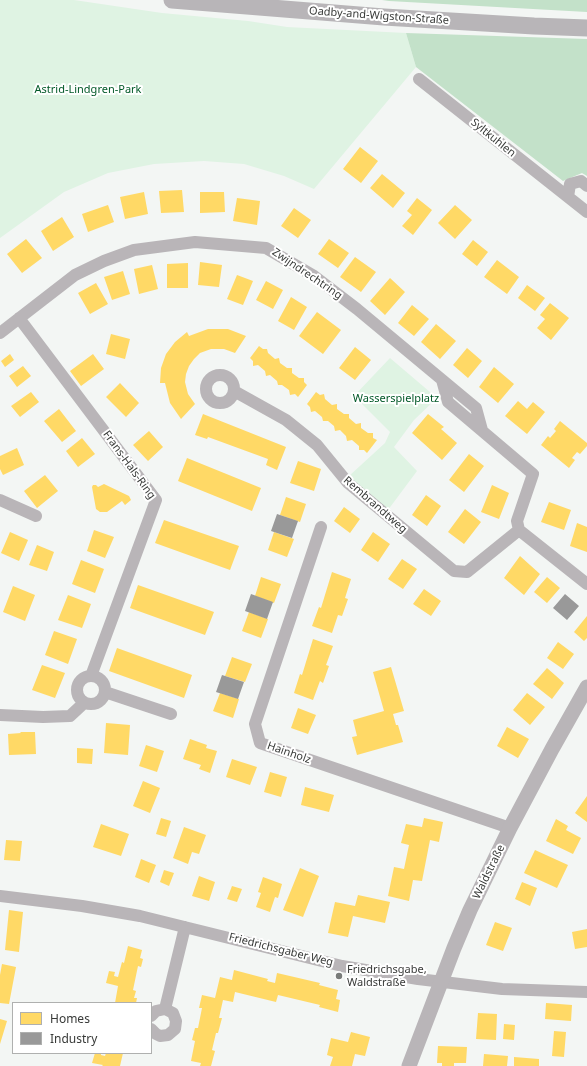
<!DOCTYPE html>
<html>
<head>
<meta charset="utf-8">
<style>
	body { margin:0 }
	#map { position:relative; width:587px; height:1066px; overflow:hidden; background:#f3f6f4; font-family:"Noto Sans",sans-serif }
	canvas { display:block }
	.legend { position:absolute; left:12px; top:1002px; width:140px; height:52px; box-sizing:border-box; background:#fff; border:1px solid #afb0af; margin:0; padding:5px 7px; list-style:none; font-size:12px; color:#383a38 }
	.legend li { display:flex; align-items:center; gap:8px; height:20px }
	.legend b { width:20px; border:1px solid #afb0af }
</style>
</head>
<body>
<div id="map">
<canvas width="587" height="1066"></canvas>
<ul class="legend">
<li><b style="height:11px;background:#ffd966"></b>Homes</li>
<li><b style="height:11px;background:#999"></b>Industry</li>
</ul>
</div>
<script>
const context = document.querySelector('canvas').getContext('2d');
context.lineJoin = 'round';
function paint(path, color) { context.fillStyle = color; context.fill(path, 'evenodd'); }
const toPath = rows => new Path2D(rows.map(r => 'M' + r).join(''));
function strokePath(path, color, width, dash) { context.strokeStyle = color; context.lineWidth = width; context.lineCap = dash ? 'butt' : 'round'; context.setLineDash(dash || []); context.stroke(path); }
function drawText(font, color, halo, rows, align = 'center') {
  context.font = font + ' "Noto Sans",sans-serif'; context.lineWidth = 4; context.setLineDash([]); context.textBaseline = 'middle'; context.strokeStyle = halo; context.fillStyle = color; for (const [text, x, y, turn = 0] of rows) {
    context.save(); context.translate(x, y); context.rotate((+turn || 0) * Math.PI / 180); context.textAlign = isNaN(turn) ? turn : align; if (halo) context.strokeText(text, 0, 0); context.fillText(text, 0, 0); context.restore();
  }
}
paint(toPath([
	[0,0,74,0,162,13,248,21,287,27,406,33,416,67,314,189,284,176,244,164,204,161,154,164,108,173,64,192,0,238],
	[390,358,437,398,414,420,394,447,417,471,388,510,349,476,385,443,390,432,354,396]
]), '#dff3e3');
paint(toPath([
	[382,0,587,0,587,12,389,1],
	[406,33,587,39,587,176,582,173,563,181,416,67]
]), '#c3e1c9');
paint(toPath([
	[360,147,378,161,361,183,343,169],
	[382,174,405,193,393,208,370,188],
	[182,190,184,212,161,213,159,191],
	[144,192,148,214,125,219,120,197],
	[200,192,224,192,225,212,200,213],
	[237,198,260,201,257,225,233,221],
	[417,198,432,210,413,235,402,226,412,215,407,211],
	[108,205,114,222,88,232,82,214],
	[455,205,472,220,455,239,438,223],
	[294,208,311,220,298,238,281,226],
	[62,217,74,237,53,251,41,231],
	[26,239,42,258,22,273,7,254],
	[329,239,349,253,338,268,318,254],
	[473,240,488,252,477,266,462,254],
	[355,257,376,272,361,292,340,277],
	[497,260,519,277,507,294,484,277],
	[200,262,222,265,219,287,198,285],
	[188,263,188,288,167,288,167,264],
	[152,265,158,289,139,294,134,269],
	[123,271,130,294,112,300,104,277],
	[237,275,253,281,243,305,227,299],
	[390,278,405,292,385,315,370,301],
	[266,281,283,290,273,309,256,300],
	[96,283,108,304,90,314,78,293],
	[527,285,545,298,535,311,518,298],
	[291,297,307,307,294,330,278,321],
	[550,303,569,318,551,340,537,328,545,319,540,315],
	[412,305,429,319,414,336,398,323],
	[317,312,341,330,323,354,299,336],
	[436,324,456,341,440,359,421,342],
	[208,329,228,329,246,336,235,353,224,349,211,349,200,353,194,359,189,366,186,374,185,382,188,394,195,404,181,419,170,403,165,383,160,383,161,368,166,354,175,342,187,332,189,336],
	[111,334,130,339,125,359,106,354],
	[259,346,263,349,267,349,268,353,275,359,279,358,280,363,287,368,292,368,292,373,299,378,304,378,304,382,307,385,298,397,295,394,290,395,289,390,282,385,278,385,277,381,270,375,266,376,265,371,258,365,253,366,253,361,250,358],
	[355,347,371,360,355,380,339,368],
	[467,348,482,361,468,378,453,365],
	[10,354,14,360,5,367,1,361],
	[93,354,104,369,81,386,70,371],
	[23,366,31,376,17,387,9,376],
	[494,367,514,384,498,403,479,387],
	[120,383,139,403,126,417,106,397],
	[31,392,39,402,20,417,11,406],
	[316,392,320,395,324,394,325,399,332,405,337,404,337,409,344,414,349,414,349,418,356,424,361,423,361,428,368,433,373,433,373,438,377,440,367,453,364,450,359,450,359,446,352,440,347,441,346,436,340,430,335,431,334,426,328,421,323,421,322,417,315,411,311,412,310,407,307,404],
	[518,401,527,409,533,402,545,412,527,434,505,416],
	[59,409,76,431,62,442,44,421],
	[203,414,286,447,277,470,266,465,268,459,208,437,207,439,195,435],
	[428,414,444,427,441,429,457,443,442,460,412,433],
	[560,421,587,443,587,446,580,454,577,452,572,458,575,460,569,468,541,445,548,436,550,438,556,431,554,429],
	[149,431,163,447,148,461,133,445],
	[82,438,95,454,78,467,66,451],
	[17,448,24,465,3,475,0,469,0,456],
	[469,454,484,466,464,492,449,480],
	[187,458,261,488,252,511,178,481],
	[298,461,321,469,314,491,290,483],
	[45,475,58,491,37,508,24,491],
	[104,484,129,496,131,500,125,505,122,501,107,512,100,512,96,509,92,487,93,485,96,485,98,487],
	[492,485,509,493,499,519,481,512],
	[426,495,441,506,427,526,412,515],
	[286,497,306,504,300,522,280,515],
	[549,502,571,510,564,530,541,522],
	[344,507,360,519,350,533,334,521],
	[465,509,481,522,464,544,448,532],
	[164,520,239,546,230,570,155,543],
	[577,523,587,527,587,552,570,546],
	[94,530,114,537,105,558,87,551],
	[10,532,28,540,19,561,1,553],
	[274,532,294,539,287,557,268,550],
	[373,532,390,544,378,562,361,550],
	[37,545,54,552,47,571,29,565],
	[520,556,540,574,524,595,504,578],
	[402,559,417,569,403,589,388,579],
	[81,560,104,569,95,593,72,584],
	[332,572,351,579,345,598,348,599,342,616,338,615,332,633,312,626,319,607,321,608],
	[261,577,281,584,274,603,255,596],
	[547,577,560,588,547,603,534,592],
	[138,585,214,612,205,635,130,608],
	[13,586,35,595,25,621,3,612],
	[424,589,441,601,431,616,413,604],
	[68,595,91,604,82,628,58,620],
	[249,612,268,619,261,638,242,631],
	[587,616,587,638,584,641,574,632],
	[54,631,77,639,68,664,45,655],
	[313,639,333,646,326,665,329,666,323,683,320,681,313,700,294,693,300,674,302,675],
	[558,642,574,654,563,669,547,658],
	[117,648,192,675,184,698,109,671],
	[232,657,252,664,245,682,225,676],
	[42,665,65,673,55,698,32,690],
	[391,667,404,711,393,714,396,725,398,725,403,742,357,755,352,737,357,736,353,720,384,711,373,672],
	[547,668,564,683,552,699,533,684],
	[220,693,239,699,233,718,213,711],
	[527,693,545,707,530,725,513,710],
	[298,708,316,715,308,734,291,728],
	[106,723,130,725,128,755,104,753],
	[507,727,529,739,518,758,497,746],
	[20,732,35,732,36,754,9,755,8,734,21,733],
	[190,739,207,745,206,748,217,751,210,773,199,769,201,765,183,759],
	[146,745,164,751,157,772,139,766],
	[77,748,93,749,92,764,77,763],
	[232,759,257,767,250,785,226,777],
	[270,772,287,777,281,797,264,792],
	[143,781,160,788,150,813,133,806],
	[305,787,334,795,329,812,301,805],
	[587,796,587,822,575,813],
	[161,818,171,821,166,837,156,834],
	[424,818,443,822,439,842,430,840,422,881,413,880,409,901,388,896,394,867,404,869,409,845,401,843,406,824,422,827],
	[556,819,568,826,566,830,581,838,573,854,546,841],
	[101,824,129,834,121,856,93,847],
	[184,827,206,835,199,854,192,852,188,864,173,858],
	[6,840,22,841,20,861,4,860],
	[535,850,568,865,557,888,524,873],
	[141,859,156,865,149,883,135,877],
	[300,868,319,876,303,917,283,910],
	[164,870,174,873,169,886,160,882],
	[199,876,215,882,209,901,192,896],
	[263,877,282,884,278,898,275,897,270,912,256,907,261,893,258,892],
	[522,882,537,888,530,906,515,899],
	[232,886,242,889,237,902,227,899],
	[358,895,390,902,385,923,353,916,348,937,328,933,335,902,355,906],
	[9,910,23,912,19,952,5,950],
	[495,922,512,928,503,951,486,945],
	[587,929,587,947,575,949,572,932],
	[128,946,142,950,140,958,143,959,141,967,138,966,133,990,136,991,134,998,137,998,136,1003,115,1003,118,986,106,983,109,971,115,972,114,976,118,977,122,962,124,963],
	[2,964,16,967,9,1004,0,1003,0,975],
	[234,970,268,979,267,981,275,983,277,973,320,983,319,985,338,990,336,999,340,1000,338,1012,319,1007,320,1005,278,995,276,1002,235,992,233,1002,223,1000,219,1018,222,1018,218,1033,216,1033,212,1050,215,1051,211,1066,200,1066,201,1063,191,1061,195,1041,192,1040,195,1028,198,1028,202,1008,199,1008,202,995,215,998,220,977,232,980],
	[546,1003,572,1005,571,1021,545,1019],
	[478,1013,497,1014,496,1040,476,1039],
	[0,1019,7,1021,0,1044],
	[504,1024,515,1025,514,1040,503,1039],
	[554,1031,566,1032,564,1057,552,1056],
	[351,1032,370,1037,365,1056,355,1054,352,1066,330,1066,333,1057,327,1055,331,1038,348,1042],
	[438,1046,467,1047,466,1063,454,1063,454,1066,442,1066,442,1063,437,1063],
	[95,1053,101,1053,101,1055,105,1056,106,1053,123,1053,120,1066,102,1066,103,1065,92,1063],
	[484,1054,508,1056,507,1066,483,1066],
	[514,1057,539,1059,539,1066,514,1066]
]), '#ffd966');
paint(toPath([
	[277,514,298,521,292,538,271,531],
	[251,594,273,602,267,619,245,611],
	[565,594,579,606,567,620,553,608],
	[222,675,244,682,238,699,216,692]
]), '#999');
strokePath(toPath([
	[419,79,587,212],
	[568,197,570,184,581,181,587,186],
	[19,318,156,500,91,676],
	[0,333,75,275,104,261,134,250,195,242,266,248,314,276,357,309,476,408,482,430],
	'206 389a14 14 0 1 1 28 0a14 14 0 1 1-28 0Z',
	[442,380,448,402,533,474,517,521,519,530,587,584],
	[234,391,286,420,317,445,348,483,454,571,467,572,519,530],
	[0,500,36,516],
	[321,527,255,724,260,743,510,828],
	'77 690a14 14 0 1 1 28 0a14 14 0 1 1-28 0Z',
	[105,692,171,714],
	[0,715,43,717,70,716,84,703],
	[0,896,82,906,140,916,342,966,418,979,502,989,587,992],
	[165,1009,185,927],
	[151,1016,156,1011,165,1009,173,1013,176,1021,175,1029,168,1035,160,1036,156,1034,151,1029]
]), '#b9b5b8', 12);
strokePath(toPath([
	[409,1066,454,948,470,910,510,828,552,749,587,687]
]), '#b9b5b8', 15);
strokePath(toPath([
	[172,0,384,17,534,26,587,28]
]), '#b8b5b8', 17);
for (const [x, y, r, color] of [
	[339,976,4,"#797c7a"]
]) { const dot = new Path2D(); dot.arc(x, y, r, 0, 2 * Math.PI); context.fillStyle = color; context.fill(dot); strokePath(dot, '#fff', 1.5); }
drawText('11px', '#383a38', '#fff', [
	["Oadby-and-Wigston-Straße",379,16,4],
	["Syltkuhlen",493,138,39],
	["Zwijndrechtring",307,274,34],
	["Frans-Hals-Ring",129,465,54],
	["Rembrandtweg",375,505,41],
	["Hainholz",289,753,19],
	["Waldstraße",489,872,-64],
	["Friedrichsgaber Weg",281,950,14]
]);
drawText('11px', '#015827', '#fff', [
	["Astrid-Lindgren-Park",88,90],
	["Wasserspielplatz",396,399]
]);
drawText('11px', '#383a38', '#fff', [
	["Friedrichsgabe,",347,970],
	["Waldstraße",347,983]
], 'left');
</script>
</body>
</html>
